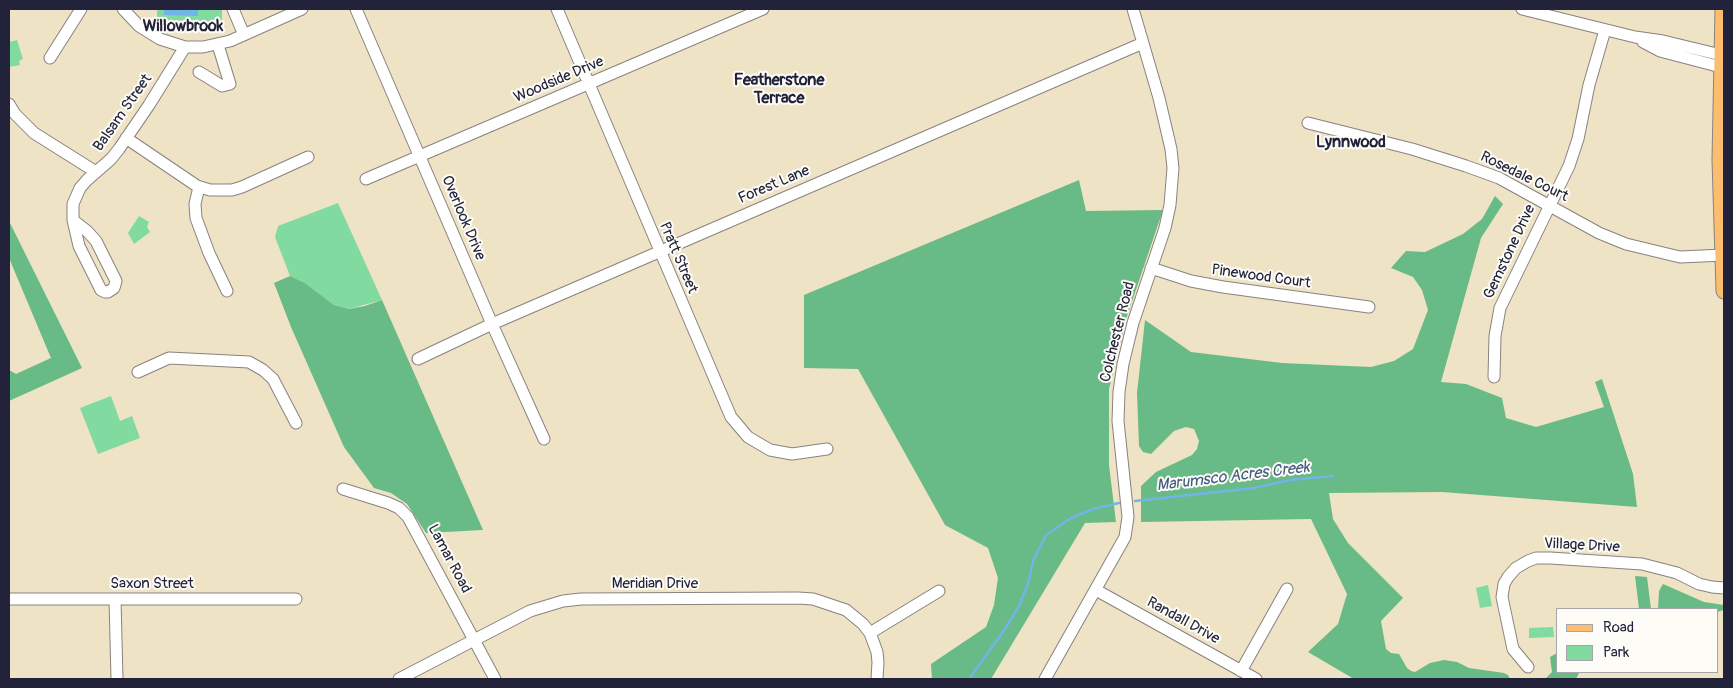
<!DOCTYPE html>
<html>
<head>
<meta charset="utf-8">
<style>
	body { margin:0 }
	#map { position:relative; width:1733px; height:688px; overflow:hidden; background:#efe3c5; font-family:Pangolin,sans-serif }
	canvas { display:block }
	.frame { position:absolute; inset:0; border:10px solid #22223b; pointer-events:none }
	.legend { position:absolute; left:1556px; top:608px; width:162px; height:65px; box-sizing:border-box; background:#fdfcf7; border:1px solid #a5a5ac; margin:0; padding:6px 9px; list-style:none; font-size:15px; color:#22223b }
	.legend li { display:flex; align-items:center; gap:10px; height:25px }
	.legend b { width:25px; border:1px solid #a5a5ac }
</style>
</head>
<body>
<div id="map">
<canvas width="1733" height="688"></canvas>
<div class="frame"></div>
<ul class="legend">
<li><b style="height:6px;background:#fcbd6f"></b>Road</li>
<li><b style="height:14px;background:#81daa0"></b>Park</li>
</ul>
</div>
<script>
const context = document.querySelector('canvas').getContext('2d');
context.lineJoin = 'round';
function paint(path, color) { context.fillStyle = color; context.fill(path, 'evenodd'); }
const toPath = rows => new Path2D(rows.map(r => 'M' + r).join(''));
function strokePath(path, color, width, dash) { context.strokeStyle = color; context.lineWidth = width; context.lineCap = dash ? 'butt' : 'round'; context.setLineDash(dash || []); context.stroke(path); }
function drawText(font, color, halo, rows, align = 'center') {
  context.font = font + ' Pangolin,sans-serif'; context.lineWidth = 4; context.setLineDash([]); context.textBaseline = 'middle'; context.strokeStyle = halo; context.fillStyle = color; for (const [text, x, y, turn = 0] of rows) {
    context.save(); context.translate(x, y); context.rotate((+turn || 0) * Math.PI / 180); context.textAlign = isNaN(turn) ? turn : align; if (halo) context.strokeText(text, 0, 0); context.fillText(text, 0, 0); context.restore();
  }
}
paint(toPath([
	[157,9,222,9,222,27,194,29,194,21,161,20,157,18],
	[17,40,23,59,19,61,20,65,9,67,9,42],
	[338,203,382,300,349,309,334,305,305,283,290,276,275,237,278,226],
	[139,216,149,222,147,227,150,232,134,244,128,233],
	[111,396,120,421,132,416,140,438,98,454,80,408],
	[1488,585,1492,606,1480,608,1476,588],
	[1553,627,1554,637,1529,638,1529,628]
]), '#81daa0');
paint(toPath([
	[1079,180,1086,211,1163,210,1126,319,1109,389,1109,465,1116,522,1085,523,991,679,932,679,931,664,986,627,994,605,998,578,988,548,945,525,858,369,804,368,804,295],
	[1495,196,1503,204,1481,238,1441,382,1466,384,1502,398,1506,418,1536,427,1604,407,1595,382,1602,379,1633,474,1637,507,1442,492,1329,493,1333,519,1348,543,1403,598,1381,621,1386,649,1391,653,1399,654,1407,668,1411,671,1415,672,1430,663,1444,660,1457,662,1469,668,1504,673,1508,675,1510,679,1354,679,1308,652,1338,624,1347,594,1311,519,1141,522,1141,486,1156,472,1192,455,1197,449,1199,441,1194,429,1186,427,1174,431,1151,454,1143,452,1139,446,1137,393,1145,320,1191,352,1282,363,1371,367,1394,361,1413,349,1428,310,1422,290,1413,277,1391,268,1406,251,1425,252,1463,234,1482,219],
	[9,221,82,368,9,401,9,370,16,374,51,358,9,258],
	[290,276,305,283,334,305,349,309,365,306,382,300,483,530,426,533,407,504,391,493,374,488,344,447,291,327,274,283],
	[1635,576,1647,577,1651,609,1639,609],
	[1663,584,1704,602,1724,605,1724,610,1717,612,1717,609,1658,609,1659,591],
	[1557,653,1557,672,1590,672,1579,673,1576,679,1545,679,1552,672,1550,657]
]), '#68ba86');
paint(toPath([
	[164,9,198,9,198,16,164,15]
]), '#71b5e7');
strokePath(toPath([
	[1135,501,1254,488,1290,480,1333,476],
	[969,679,1005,629,1019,606,1028,584,1033,561,1046,535,1071,518,1093,509,1119,503]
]), '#71b5e7', 2.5);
const minor = toPath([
	[123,9,139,26,160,39,185,47,203,47,230,41,302,9],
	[233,9,244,35],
	[356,9,492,324,544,439],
	[557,9,731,417,748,437,770,450,792,454,827,449],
	[1522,9,1635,37,1663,41,1721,55],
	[1643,42,1660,51,1721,67],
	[50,58,81,9],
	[199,72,222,86,230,84,218,45],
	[9,104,15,114,34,133,96,172],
	[1308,123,1412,149,1466,166,1499,178,1599,233,1626,244,1680,257,1724,255],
	[126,138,197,186,210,190,232,190,242,187,308,157],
	[366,179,763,9],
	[199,187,195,204,196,218,209,253,227,291],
	[73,220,73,204,80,188,87,180,111,159,119,149,149,105,185,47],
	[73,220,87,231,96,241,116,281,114,288,108,292,105,292,101,290,79,246,73,220],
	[1151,268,1191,281,1223,287,1369,307],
	[418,359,492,324,1143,43],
	[138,372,169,358,249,362,263,370,273,379,296,423],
	[1494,377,1495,336,1500,308,1569,166,1578,139,1589,85,1605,30],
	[343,489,388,503,399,508,408,517,495,679],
	[1096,590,1256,679],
	[9,599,296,599],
	[115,599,117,679],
	[870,633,939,591],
	[1528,667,1513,649,1502,597,1504,584,1508,577,1516,568,1528,561,1536,558,1550,558,1642,564,1677,573,1699,584,1712,587,1724,588],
	[1241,671,1287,589],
	[399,679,530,611,563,601,581,599,798,598,813,599,846,610,863,624,870,633,877,652,878,662,877,679],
	[1045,679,1125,537,1128,517,1118,421,1119,392,1123,364,1133,323,1165,228,1170,205,1173,168,1171,149,1159,98,1133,9]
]);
const major = toPath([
	[1723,9,1720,160,1724,291]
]);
strokePath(minor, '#888280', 13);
strokePath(major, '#888280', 17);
strokePath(minor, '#fff', 11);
strokePath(major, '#fcbd6f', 15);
drawText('15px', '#22223b', '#fdfcf7', [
	["Woodside Drive",559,80,-23],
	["Balsam Street",123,113,-55],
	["Rosedale Court",1524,177,26],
	["Forest Lane",774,185,-23],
	["Overlook Drive",463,218,67],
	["Gemstone Drive",1510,252,-65],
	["Pratt Street",678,258,67],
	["Pinewood Court",1261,277,8],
	["Colchester Road",1118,332,-76],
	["Village Drive",1582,546,3],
	["Lamar Road",449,559,62],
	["Saxon Street",152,584],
	["Meridian Drive",655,584],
	["Randall Drive",1183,621,29]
]);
drawText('bold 16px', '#22223b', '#fdfcf7', [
	["Willowbrook",183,27],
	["Featherstone",779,81],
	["Terrace",779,99],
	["Lynnwood",1351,143]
]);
drawText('italic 16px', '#425d80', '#fdfcf7', [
	["Marumsco Acres Creek",1233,477,-7]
]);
</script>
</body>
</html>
